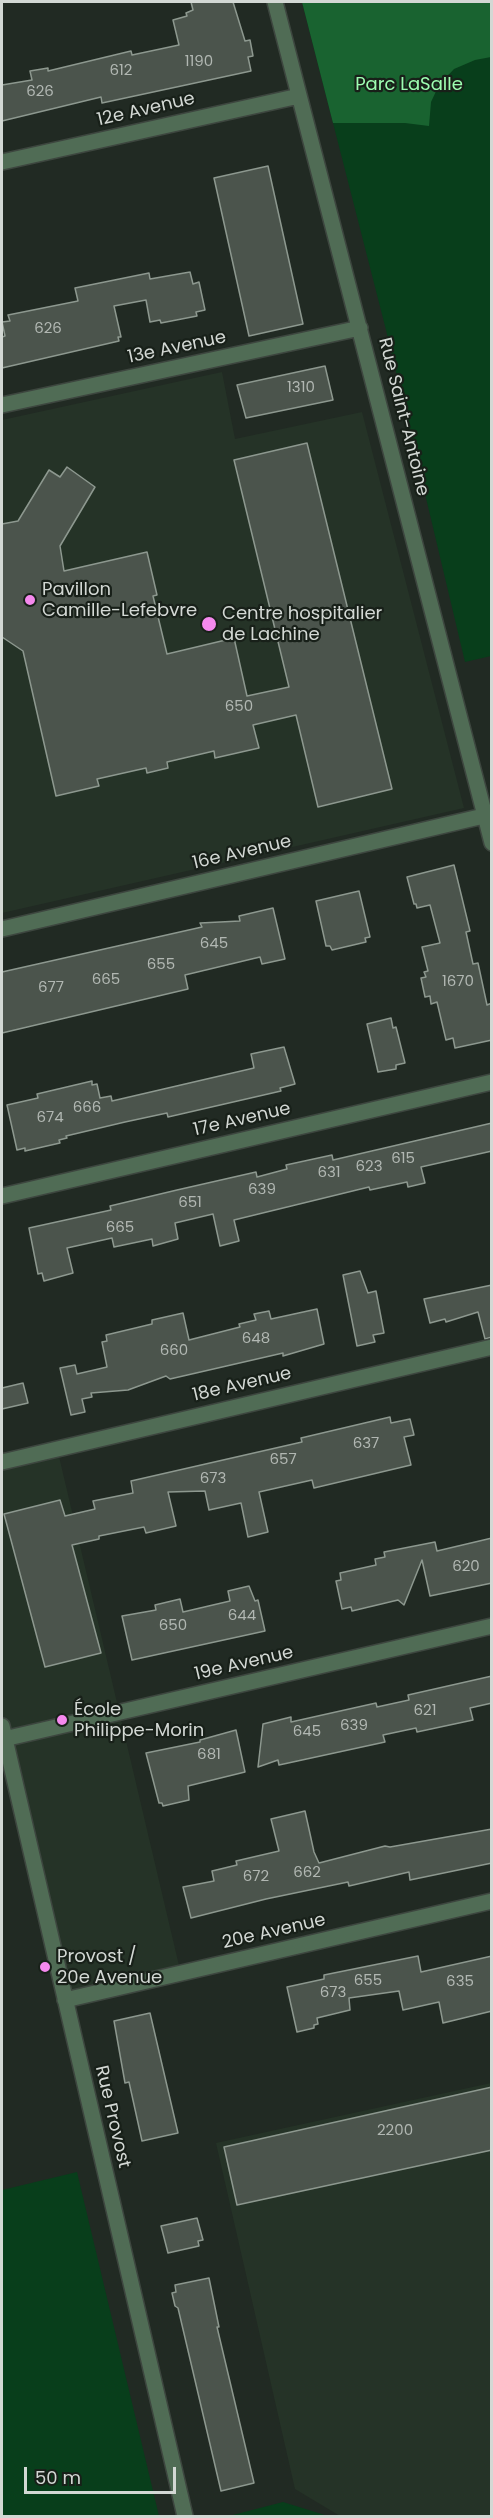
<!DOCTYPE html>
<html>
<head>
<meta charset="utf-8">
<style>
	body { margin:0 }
	#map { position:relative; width:493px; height:2518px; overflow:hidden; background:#212a23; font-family:Poppins,sans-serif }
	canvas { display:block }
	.frame { position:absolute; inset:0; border:3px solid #d3d8d4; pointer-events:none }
	.scale { position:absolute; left:24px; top:2467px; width:152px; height:27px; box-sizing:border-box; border:3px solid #d3d8d4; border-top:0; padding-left:8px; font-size:18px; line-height:21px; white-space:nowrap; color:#d3d8d4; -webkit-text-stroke:4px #182019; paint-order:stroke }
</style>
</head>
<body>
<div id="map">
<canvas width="493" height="2518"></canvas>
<div class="frame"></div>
<div class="scale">50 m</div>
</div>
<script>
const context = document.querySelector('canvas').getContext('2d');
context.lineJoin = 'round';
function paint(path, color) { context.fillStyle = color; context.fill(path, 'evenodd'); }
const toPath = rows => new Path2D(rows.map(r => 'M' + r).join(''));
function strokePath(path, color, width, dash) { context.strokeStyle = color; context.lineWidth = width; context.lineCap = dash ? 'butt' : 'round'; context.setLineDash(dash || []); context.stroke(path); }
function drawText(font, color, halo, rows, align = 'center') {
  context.font = font + ' Poppins,sans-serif'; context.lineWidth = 4.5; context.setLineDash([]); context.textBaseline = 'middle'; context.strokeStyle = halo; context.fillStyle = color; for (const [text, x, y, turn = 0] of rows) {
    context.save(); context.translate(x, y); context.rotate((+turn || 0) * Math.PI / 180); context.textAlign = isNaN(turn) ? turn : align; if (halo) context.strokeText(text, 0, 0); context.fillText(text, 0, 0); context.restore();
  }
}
paint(toPath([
	[222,372,235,439,362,412,464,808,2,913,2,420],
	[57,1448,181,1974,65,2000,2,1726,2,1462],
	[491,2083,491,2516,340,2516,295,2489,216,2143]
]), '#253327');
paint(toPath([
	[302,2,491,2,491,656,465,662,386,330],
	[77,2172,159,2516,2,2516,2,2190],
	[283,2502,328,2516,229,2516]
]), '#083e1b');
paint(toPath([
	[302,2,491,2,491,57,475,60,454,69,439,85,431,102,429,126,405,123,333,123]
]), '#196330');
const building = toPath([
	[191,2,233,2,245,41,250,40,253,56,248,57,251,71,102,103,101,97,2,121,2,85,32,80,30,71,48,68,48,71,131,51,132,55,179,45,173,20,187,16,186,13,193,10,191,2],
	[268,166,303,324,249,336,214,178,268,166],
	[190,272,193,284,199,282,205,310,196,312,197,316,161,323,160,320,150,322,146,300,114,306,121,337,118,337,119,341,2,368,2,337,5,336,2,322,10,321,8,315,78,301,75,288,149,273,150,279,190,272],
	[325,366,333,400,246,418,237,385,325,366],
	[307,443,392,789,318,807,296,715,253,725,259,748,215,758,214,751,167,762,168,768,147,773,146,768,97,779,99,786,56,796,23,651,2,637,2,524,18,521,49,470,60,477,67,467,95,487,60,546,64,571,147,552,157,595,153,596,167,654,234,638,247,696,289,687,234,460,307,443],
	[454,865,470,931,466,932,473,964,478,963,487,1005,492,1003,492,1040,455,1048,453,1038,446,1040,437,1002,431,1004,430,996,425,997,421,978,426,977,424,972,428,971,422,947,440,943,430,905,417,908,416,904,414,904,407,877,454,865],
	[359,891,370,937,365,938,366,942,332,950,330,946,326,946,316,901,359,891],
	[273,908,285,959,262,964,260,957,185,975,188,989,2,1033,2,972,202,927,200,923,240,921,239,916,273,908],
	[391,1018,393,1028,396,1027,405,1063,396,1065,396,1069,378,1072,367,1024,391,1018],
	[284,1047,295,1084,280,1088,281,1091,168,1117,167,1113,125,1122,66,1136,67,1138,59,1140,60,1143,25,1151,25,1148,17,1150,7,1105,38,1098,37,1094,92,1081,92,1085,97,1084,100,1098,111,1096,112,1101,254,1068,251,1054,284,1047],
	[492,1123,492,1151,421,1167,425,1183,408,1187,407,1182,370,1190,369,1187,234,1220,239,1241,220,1246,213,1214,175,1223,178,1239,153,1246,152,1239,114,1247,112,1238,67,1248,73,1273,44,1281,42,1273,38,1274,29,1228,111,1210,110,1206,177,1190,256,1172,257,1177,287,1169,286,1165,332,1155,333,1160,492,1123],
	[360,1271,368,1293,376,1291,384,1333,373,1335,375,1342,357,1346,343,1275,360,1271],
	[492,1285,492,1337,485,1339,478,1312,446,1322,445,1319,430,1323,424,1299,492,1285],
	[317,1309,324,1344,283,1356,283,1353,170,1379,166,1376,128,1390,91,1393,92,1397,82,1399,85,1412,71,1415,60,1368,75,1365,77,1374,107,1367,102,1342,107,1341,106,1335,152,1324,152,1320,183,1313,189,1340,240,1327,239,1324,256,1320,254,1314,269,1311,271,1319,317,1309],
	[23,1383,28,1403,2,1409,2,1388,23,1383],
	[390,1417,391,1423,410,1419,414,1435,404,1437,411,1465,314,1488,312,1480,259,1492,268,1532,248,1537,241,1503,209,1510,205,1491,168,1492,176,1526,146,1533,144,1527,99,1536,99,1539,72,1545,101,1653,45,1667,4,1514,60,1500,65,1516,95,1509,93,1501,133,1493,131,1481,302,1442,301,1438,390,1417],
	[492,1538,492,1583,430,1596,422,1560,404,1605,398,1600,352,1611,351,1607,342,1609,336,1581,341,1580,340,1573,376,1565,375,1559,385,1557,384,1552,435,1542,437,1551,492,1538],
	[249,1586,255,1601,258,1600,265,1631,132,1660,122,1616,156,1610,155,1605,180,1599,183,1612,230,1601,228,1591,249,1586],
	[492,1676,492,1703,470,1708,473,1720,417,1732,416,1728,383,1735,385,1742,279,1765,278,1760,258,1767,263,1724,291,1717,291,1722,376,1703,377,1707,409,1700,408,1695,492,1676],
	[236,1730,245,1772,188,1786,189,1800,163,1806,162,1803,159,1803,146,1753,200,1742,200,1740,236,1730],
	[305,1811,314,1852,319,1863,385,1846,390,1847,492,1829,492,1863,410,1880,409,1872,349,1886,348,1882,266,1899,191,1918,183,1887,214,1881,212,1871,237,1865,236,1861,279,1851,271,1819,305,1811],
	[418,1956,421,1972,492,1956,492,2011,443,2023,439,2002,403,2010,399,1991,349,1998,350,2010,317,2018,318,2024,314,2025,314,2028,297,2032,287,1987,324,1979,324,1975,418,1956],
	[150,2013,178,2133,142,2141,129,2082,125,2083,114,2021,150,2013],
	[492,2087,492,2150,237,2205,224,2147,492,2087],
	[197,2218,203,2240,198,2241,199,2246,168,2253,161,2226,197,2218],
	[209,2278,219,2327,217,2327,254,2483,221,2491,178,2308,175,2306,172,2293,176,2292,175,2285,209,2278]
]);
paint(building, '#4b544c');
strokePath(building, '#8d988f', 1.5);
const minor = toPath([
	[275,2,492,843],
	[2,162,299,96],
	[2,405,360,328],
	[2,929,492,814],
	[2,1196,492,1082],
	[2,1462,492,1347],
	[2,1726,185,2516],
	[4,1739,492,1626],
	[65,2000,492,1901]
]);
strokePath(minor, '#3d463f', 18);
strokePath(minor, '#506c55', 15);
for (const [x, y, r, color] of [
	[30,600,6,"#f589ee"],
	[209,624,8,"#f589ee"],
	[62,1720,6,"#f589ee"],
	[45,1967,6,"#f589ee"]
]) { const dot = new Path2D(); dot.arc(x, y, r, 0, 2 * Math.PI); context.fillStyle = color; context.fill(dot); strokePath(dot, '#182019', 2); }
drawText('15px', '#b1b7b2', null, [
	["1190",199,62],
	["612",121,71],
	["626",40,92],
	["626",48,329],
	["1310",301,388],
	["650",239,707],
	["645",214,944],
	["655",161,965],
	["665",106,980],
	["1670",458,982],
	["677",51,988],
	["666",87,1108],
	["674",50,1118],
	["615",403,1159],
	["623",369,1167],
	["631",329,1173],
	["639",262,1190],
	["651",190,1203],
	["665",120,1228],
	["648",256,1339],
	["660",174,1351],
	["637",366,1444],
	["657",283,1460],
	["673",213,1479],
	["620",466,1567],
	["644",242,1616],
	["650",173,1626],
	["621",425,1711],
	["639",354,1726],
	["645",307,1732],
	["681",209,1755],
	["662",307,1873],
	["672",256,1877],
	["655",368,1981],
	["635",460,1982],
	["673",333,1993],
	["2200",395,2131]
]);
drawText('18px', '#9dfdb1', '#182019', [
	["Parc LaSalle",409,85]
]);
drawText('18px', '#d3d8d4', '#182019', [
	["12e Avenue",146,110,-13],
	["13e Avenue",177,348,-12],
	["Rue Saint-Antoine",403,417,76],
	["16e Avenue",242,853,-13],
	["17e Avenue",242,1120,-13],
	["18e Avenue",242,1385,-13],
	["19e Avenue",244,1664,-13],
	["20e Avenue",274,1932,-13],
	["Rue Provost",112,2117,77]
]);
drawText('18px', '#d3d8d4', '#182019', [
	["Pavillon",42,590],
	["Camille-Lefebvre",42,611],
	["Centre hospitalier",222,614],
	["de Lachine",222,635],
	["École",74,1710],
	["Philippe-Morin",74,1731],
	["Provost /",57,1957],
	["20e Avenue",57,1978]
], 'left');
</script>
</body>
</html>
